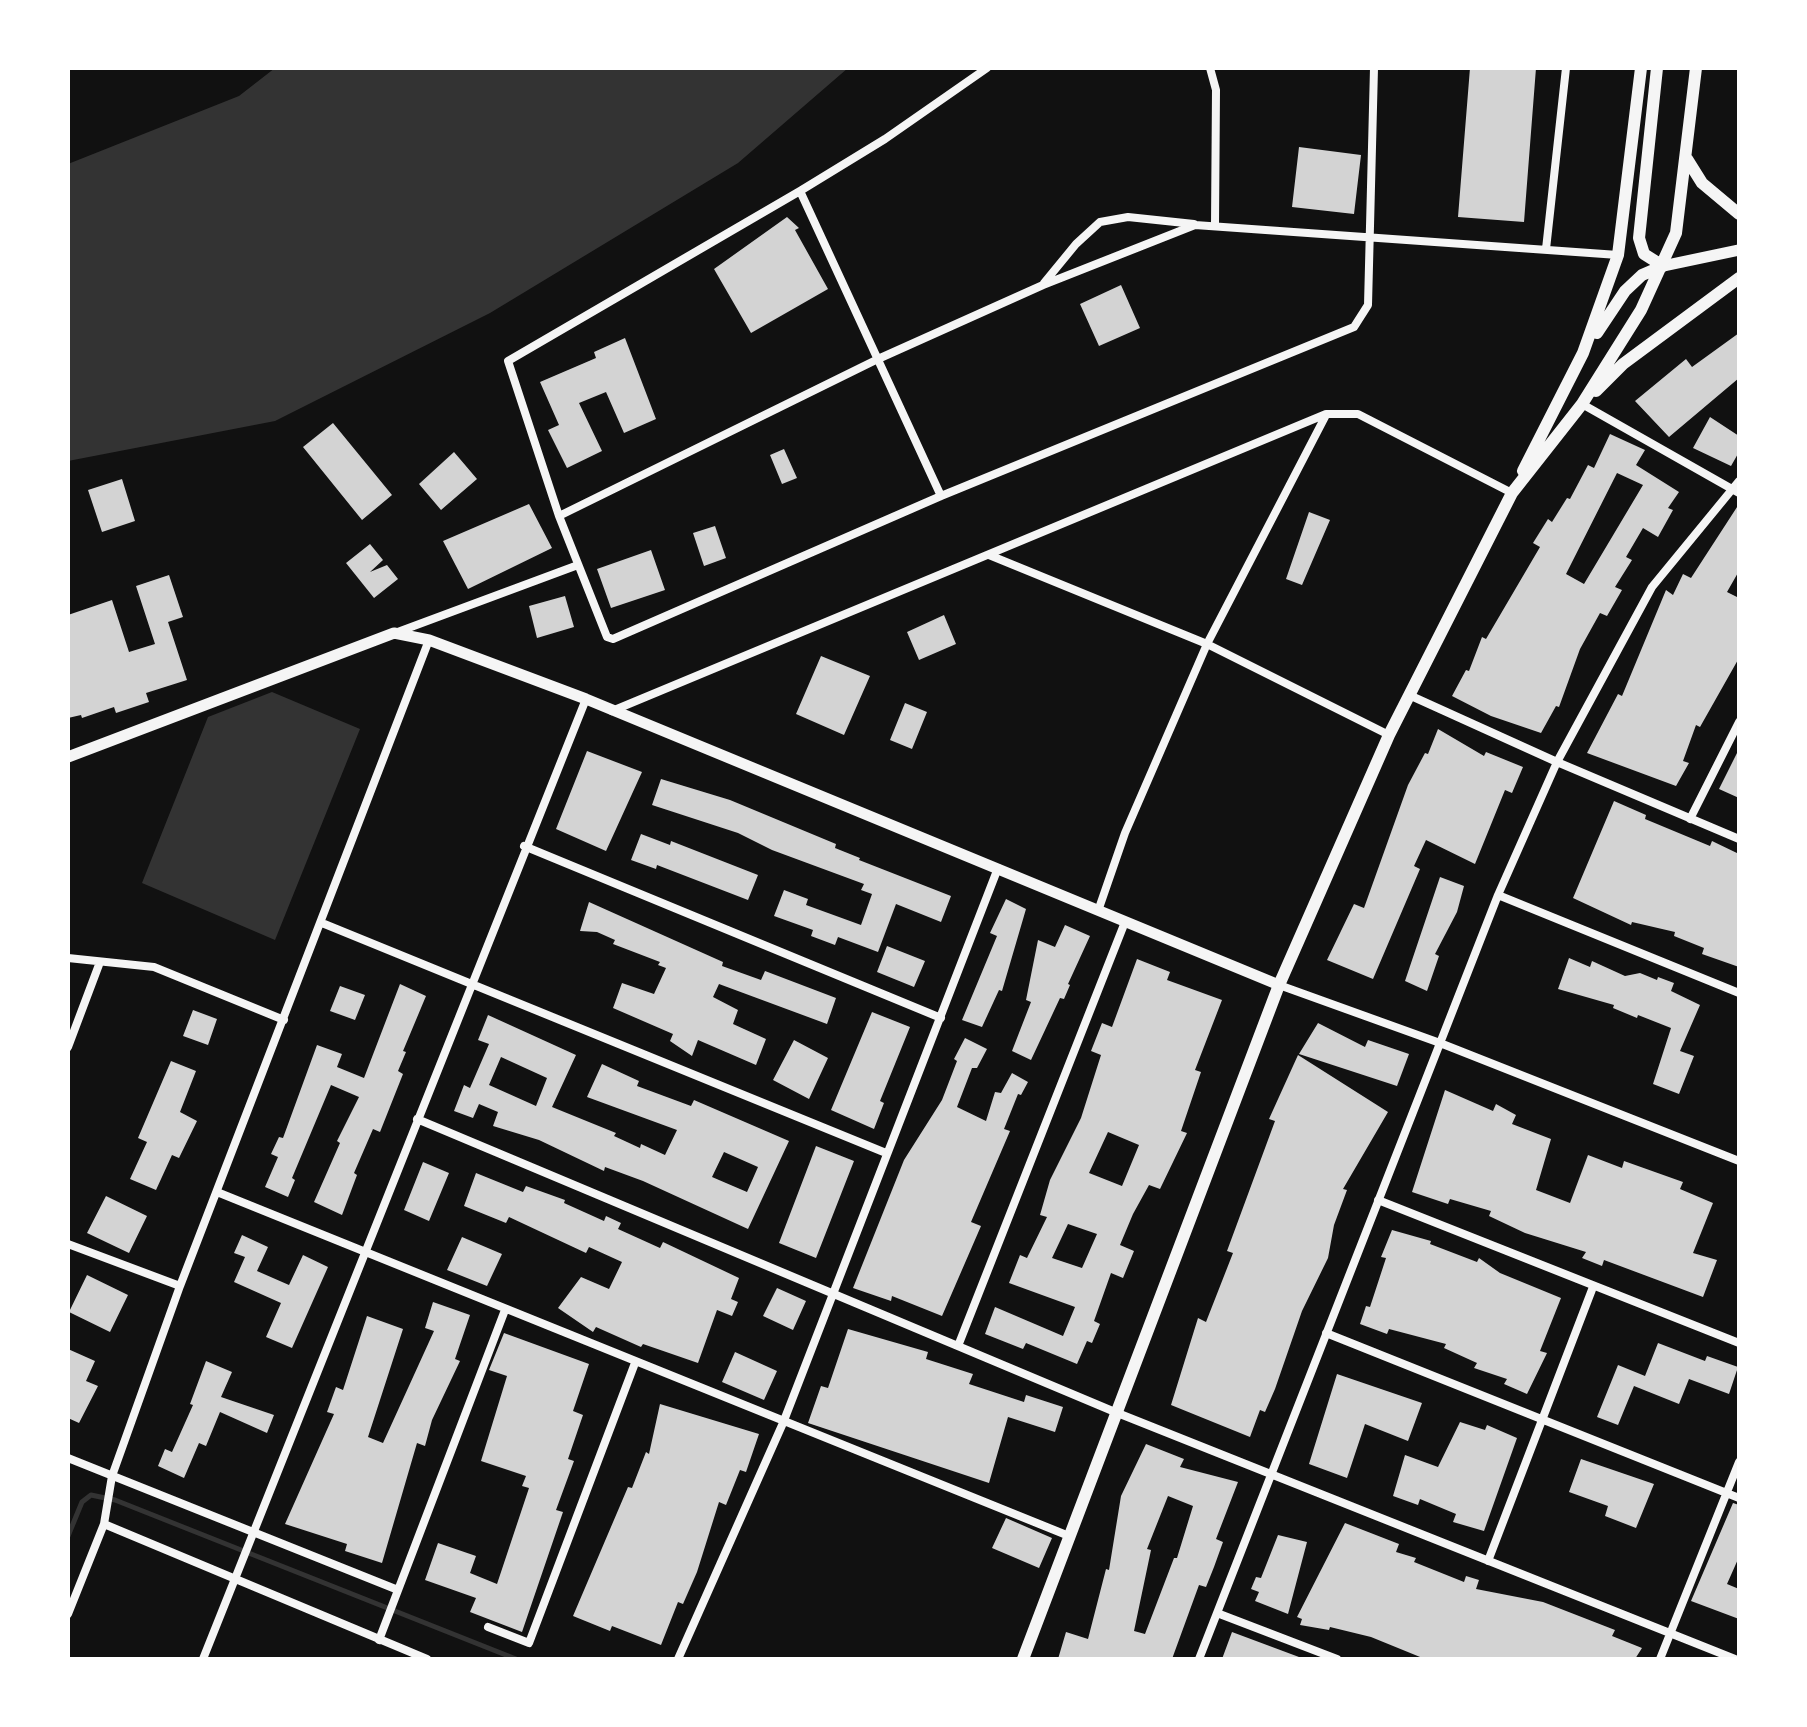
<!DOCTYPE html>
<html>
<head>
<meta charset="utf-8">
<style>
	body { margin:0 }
	#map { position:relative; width:1807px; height:1727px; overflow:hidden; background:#111; font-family:"Fira Sans Condensed",sans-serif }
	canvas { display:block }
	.frame { position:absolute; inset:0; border:70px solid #fff; pointer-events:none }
</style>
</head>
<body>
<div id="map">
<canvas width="1807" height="1727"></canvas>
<div class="frame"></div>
</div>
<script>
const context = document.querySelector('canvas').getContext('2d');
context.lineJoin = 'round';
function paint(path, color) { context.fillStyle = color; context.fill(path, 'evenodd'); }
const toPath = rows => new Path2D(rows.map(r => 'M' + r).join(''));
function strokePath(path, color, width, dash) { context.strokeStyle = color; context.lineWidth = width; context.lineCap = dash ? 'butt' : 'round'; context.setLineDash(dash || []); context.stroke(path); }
paint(toPath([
	[275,68,848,68,738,163,490,313,275,421,68,461,68,164,239,96],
	[272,692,360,729,275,940,142,883,208,717]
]), '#333');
strokePath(toPath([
	[68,1536,82,1502,91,1495,115,1500,516,1659]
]), '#333', 5);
paint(toPath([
	[1470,68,1536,68,1524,222,1458,217],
	[1299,147,1361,155,1354,214,1292,207],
	[787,217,799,228,795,230,828,289,751,333,714,269],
	[1121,285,1140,328,1099,346,1080,304],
	[1739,333,1739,378,1669,437,1635,401,1686,359,1692,367],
	[625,338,656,419,624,433,606,392,579,403,602,451,567,468,548,430,559,425,540,382,596,358,594,352],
	[1710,417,1739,436,1739,452,1731,466,1693,448],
	[333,423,392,495,362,520,303,447],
	[1610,434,1645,450,1636,465,1679,492,1668,508,1673,510,1658,537,1643,528,1626,557,1632,560,1615,587,1622,590,1607,616,1600,613,1580,649,1559,707,1556,706,1541,733,1491,716,1452,696,1466,670,1469,671,1482,637,1486,639,1540,547,1533,543,1548,519,1552,522,1567,498,1570,499,1588,465,1594,468],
	[1617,473,1643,485,1584,584,1566,574],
	[784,449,797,478,782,484,770,455],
	[454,452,477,479,441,510,419,484],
	[122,479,135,521,102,532,88,490],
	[529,504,552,548,468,589,443,541],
	[1739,504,1739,571,1727,592,1739,598,1739,658,1700,727,1696,725,1683,761,1689,763,1676,786,1587,753,1618,694,1622,696,1666,590,1673,595,1683,574,1691,578],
	[1309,512,1330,520,1302,585,1286,579],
	[715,526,726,558,704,566,693,533],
	[370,544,383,560,370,572,387,565,398,579,374,598,346,563],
	[651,550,665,590,611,608,597,569],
	[169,575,183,617,168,622,187,680,146,693,149,702,116,713,114,707,82,718,81,715,68,718,68,615,112,600,129,652,155,644,136,586],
	[565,596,574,627,537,638,529,606],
	[944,615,956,644,919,660,907,632],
	[821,656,870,676,844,735,796,714],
	[905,703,927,712,912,749,890,740],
	[1438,729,1484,756,1486,752,1523,767,1512,793,1505,790,1475,864,1426,840,1414,866,1420,869,1373,979,1327,960,1354,904,1364,908,1408,785,1425,753,1428,754],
	[1739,749,1739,798,1719,789],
	[587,751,642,772,606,851,556,829],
	[661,779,730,800,836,844,835,848,860,858,859,860,951,896,941,922,896,904,878,952,838,937,835,945,811,936,813,930,774,916,784,890,808,899,806,905,861,925,872,894,861,890,864,884,772,850,738,833,652,805],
	[1614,801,1646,815,1645,819,1710,846,1712,841,1739,854,1739,967,1702,954,1704,948,1674,936,1675,932,1632,922,1631,925,1573,898],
	[641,834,670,845,671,841,758,875,748,900,657,865,656,869,631,860],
	[1440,877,1464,886,1457,912,1435,954,1439,956,1427,991,1405,981],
	[1006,899,1026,909,1002,991,999,990,982,1027,962,1020,997,936,990,933],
	[589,902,723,962,722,966,761,980,765,971,836,998,827,1024,719,984,713,997,738,1010,733,1024,766,1039,756,1065,698,1040,692,1056,670,1041,673,1034,613,1008,622,983,654,994,666,968,658,965,660,962,613,944,615,940,597,932,580,931],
	[1065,925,1090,936,1068,984,1070,985,1064,999,1060,998,1031,1060,1012,1051,1031,1002,1026,1000,1038,940,1055,947],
	[887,946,925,961,914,987,877,972],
	[1569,958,1590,967,1592,961,1625,976,1640,973,1657,980,1658,977,1674,983,1671,991,1700,1005,1680,1051,1694,1056,1679,1094,1653,1084,1671,1028,1638,1015,1637,1018,1613,1008,1614,1005,1558,989],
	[1137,959,1170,972,1167,980,1222,1000,1195,1070,1201,1072,1181,1131,1187,1133,1160,1189,1149,1185,1133,1214,1120,1245,1134,1251,1123,1278,1111,1273,1094,1321,1100,1324,1092,1343,1087,1341,1077,1364,1026,1343,1023,1349,985,1334,995,1307,1063,1336,1075,1307,1009,1283,1020,1255,1027,1258,1047,1217,1040,1215,1050,1180,1081,1118,1101,1055,1091,1051,1102,1023,1112,1027],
	[1108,1132,1139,1145,1122,1186,1089,1173],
	[1068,1224,1097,1234,1082,1268,1052,1258],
	[400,984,426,996,403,1051,406,1052,398,1071,403,1074,380,1132,373,1129,354,1173,357,1175,342,1215,314,1202,340,1143,337,1141,359,1097,331,1085,292,1178,295,1180,288,1197,265,1187,278,1157,271,1154,279,1137,283,1138,317,1045,342,1054,337,1067,364,1078],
	[340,986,365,995,355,1020,330,1011],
	[193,1010,217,1019,208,1045,183,1036],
	[872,1012,910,1027,880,1101,884,1103,874,1129,831,1110],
	[488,1015,576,1055,552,1107,616,1133,614,1136,640,1148,641,1144,665,1155,677,1130,587,1097,602,1064,639,1081,637,1086,691,1106,694,1100,789,1141,748,1229,643,1181,605,1167,604,1171,539,1140,493,1126,498,1112,479,1104,473,1118,454,1111,464,1085,470,1088,489,1044,478,1040],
	[501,1057,547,1078,536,1106,489,1085],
	[724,1152,758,1167,747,1192,712,1177],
	[1318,1023,1365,1047,1368,1040,1409,1054,1397,1086,1299,1054],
	[965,1038,987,1049,977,1068,972,1068,957,1107,986,1121,995,1092,1001,1093,1012,1073,1028,1082,1021,1095,1018,1094,1004,1129,1010,1131,971,1222,981,1226,942,1316,892,1296,891,1301,853,1288,904,1160,942,1100,957,1061,954,1059],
	[794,1040,828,1058,809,1099,773,1080],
	[1298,1055,1388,1112,1343,1189,1347,1190,1334,1225,1328,1258,1302,1311,1275,1389,1265,1412,1260,1410,1250,1437,1171,1405,1198,1318,1206,1322,1233,1253,1227,1251,1275,1121,1269,1119],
	[171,1061,196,1071,180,1112,197,1121,179,1158,172,1155,156,1190,130,1179,147,1142,138,1138],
	[1445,1090,1493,1111,1496,1104,1516,1115,1512,1124,1551,1139,1536,1190,1570,1203,1588,1155,1622,1168,1624,1161,1683,1182,1680,1189,1713,1203,1693,1253,1717,1260,1703,1297,1604,1260,1602,1266,1582,1258,1586,1252,1525,1233,1489,1216,1491,1211,1450,1199,1448,1204,1412,1192],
	[816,1146,854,1161,816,1258,779,1243],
	[423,1162,449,1173,429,1221,404,1210],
	[476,1173,523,1192,526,1186,565,1200,564,1203,604,1221,606,1216,621,1223,618,1229,660,1248,663,1242,739,1278,731,1299,738,1302,732,1316,717,1310,698,1363,643,1344,641,1347,596,1327,593,1332,558,1308,581,1277,609,1289,622,1262,589,1247,586,1253,509,1217,506,1223,464,1206],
	[106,1196,147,1216,129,1253,87,1233],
	[1392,1230,1431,1241,1430,1244,1477,1262,1479,1258,1500,1273,1561,1298,1540,1351,1547,1353,1527,1394,1504,1384,1507,1379,1474,1368,1477,1363,1444,1348,1446,1344,1389,1329,1387,1334,1360,1324,1366,1306,1370,1307,1386,1258,1381,1257],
	[242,1235,268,1247,257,1271,289,1285,303,1255,328,1267,292,1348,266,1337,281,1303,234,1282,245,1257,234,1253],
	[462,1237,502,1254,487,1286,447,1270],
	[87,1275,128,1295,110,1332,69,1312],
	[777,1288,806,1301,793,1330,763,1316],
	[433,1302,470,1315,455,1359,460,1361,432,1420,425,1446,417,1443,382,1563,345,1551,347,1544,285,1524,334,1414,327,1412,336,1387,343,1390,367,1316,403,1329,368,1437,383,1443,434,1331,425,1328],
	[848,1329,928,1352,926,1359,973,1374,969,1384,1024,1402,1026,1395,1063,1407,1055,1432,1008,1417,989,1483,808,1423,821,1386,828,1388],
	[504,1333,589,1364,573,1411,583,1415,568,1459,574,1461,556,1510,563,1512,522,1632,470,1612,476,1598,425,1580,438,1543,476,1556,470,1573,497,1584,529,1488,522,1486,526,1476,481,1461,507,1376,489,1370],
	[1658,1343,1705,1361,1707,1356,1738,1367,1729,1394,1689,1379,1679,1404,1634,1386,1618,1425,1597,1417,1618,1365,1645,1376],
	[68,1349,95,1361,86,1381,98,1386,79,1423,68,1418],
	[735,1352,777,1371,764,1400,722,1382],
	[206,1361,232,1372,221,1397,274,1415,267,1433,220,1412,206,1446,199,1443,184,1478,158,1466,165,1449,172,1452,193,1405,190,1404],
	[1337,1374,1422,1403,1408,1441,1365,1424,1347,1478,1309,1464],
	[660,1404,759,1434,746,1472,740,1470,726,1505,719,1502,697,1572,683,1604,678,1602,661,1645,612,1626,610,1631,573,1616,628,1487,632,1488,646,1452,649,1454],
	[1460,1422,1485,1430,1487,1425,1517,1438,1484,1531,1453,1522,1456,1514,1420,1499,1418,1505,1393,1496,1405,1455,1438,1467],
	[1146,1444,1184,1459,1180,1467,1238,1482,1216,1539,1223,1542,1214,1567,1206,1587,1199,1585,1172,1659,1058,1659,1066,1632,1088,1639,1106,1569,1109,1570,1121,1496],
	[1168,1496,1193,1506,1177,1558,1174,1558,1145,1634,1134,1631,1151,1550,1147,1549],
	[1581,1459,1654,1484,1636,1528,1605,1516,1608,1506,1569,1492],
	[1733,1503,1739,1505,1739,1557,1727,1584,1739,1589,1739,1619,1691,1601],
	[1006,1518,1052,1538,1039,1568,992,1548],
	[1345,1523,1399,1544,1396,1552,1416,1558,1414,1562,1464,1582,1466,1576,1479,1580,1476,1589,1543,1602,1615,1630,1612,1636,1642,1648,1635,1659,1425,1659,1371,1637,1330,1627,1329,1630,1300,1625,1302,1619,1297,1617],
	[1278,1535,1307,1542,1288,1614,1255,1601,1259,1592,1251,1589,1256,1577,1261,1578],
	[1232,1632,1299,1657,1299,1659,1222,1659]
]), '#d3d3d3');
strokePath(toPath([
	[987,68,885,139,800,191,508,361,559,516,607,637,613,639,941,496,1354,327,1368,305,1374,68],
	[1210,68,1216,90,1215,225],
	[800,191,941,496],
	[1546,249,1566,68],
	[1044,283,1076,244,1100,222,1128,217,1194,224],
	[1582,404,1739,493],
	[559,516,878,359,1043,285,1195,225,1618,255],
	[989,555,1207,644,1389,735],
	[395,633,578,565],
	[1409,695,1557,762,1739,839],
	[612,711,1326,414,1358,414,1512,493],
	[1690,819,1739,722],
	[524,846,941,1018],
	[1498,895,1739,993],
	[1098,911,1125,833,1207,644,1326,415],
	[322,923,886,1153],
	[68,958,154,967,284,1020],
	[1279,985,1440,1043,1739,1161],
	[68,1047,100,962],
	[417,1119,1115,1412,1735,1659],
	[217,1192,1069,1536],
	[1378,1200,1739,1343],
	[68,1244,180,1286],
	[1326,1333,1739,1498],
	[958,1346,1125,922],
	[68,1458,398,1590],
	[104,1524,427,1659],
	[1488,1561,1593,1287],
	[1217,1613,1337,1659],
	[68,1614,104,1524,112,1476,180,1286,429,640],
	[488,1627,529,1643,635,1363],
	[379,1640,505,1310],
	[203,1659,586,699],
	[678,1659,783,1423,998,868],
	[1199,1659,1498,895,1557,762,1652,587,1739,481],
	[1660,1659,1739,1462]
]), '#f5f5f5', 8);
strokePath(toPath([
	[1663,266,1739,250],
	[68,757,394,633,429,640,586,699,1279,985]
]), '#f5f5f5', 11);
strokePath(toPath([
	[1657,68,1639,238,1644,254,1663,266],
	[1687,159,1702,183,1739,214],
	[1597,333,1625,291,1642,275,1663,266],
	[1596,391,1623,364,1739,278],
	[1523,471,1583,353,1618,255,1641,68],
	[1023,1659,1279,985,1389,735,1512,493,1582,404,1641,310,1676,233,1696,68]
]), '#f5f5f5', 12);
</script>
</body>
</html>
